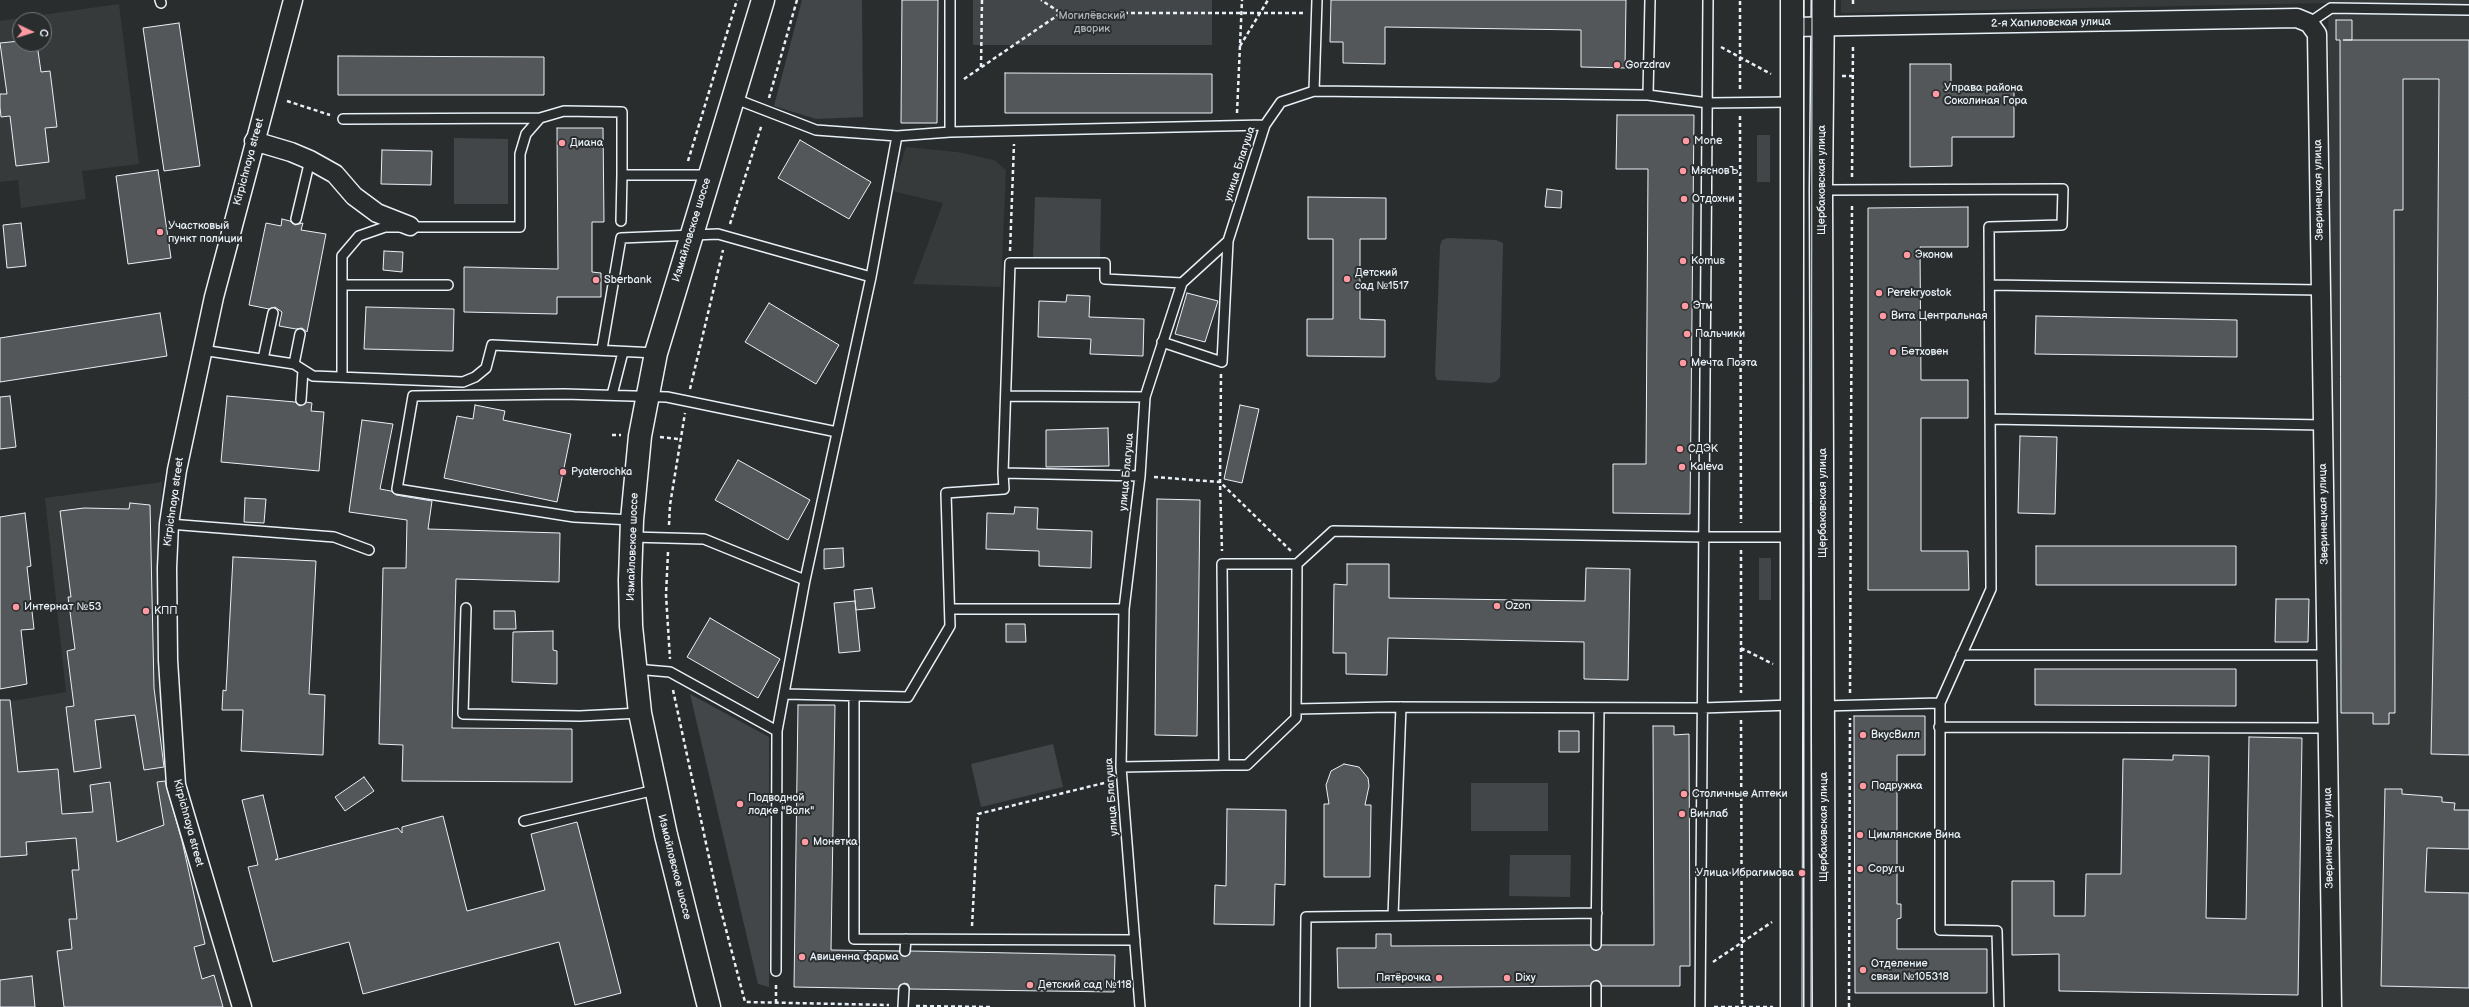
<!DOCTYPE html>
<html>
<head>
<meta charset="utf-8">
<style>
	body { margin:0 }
	#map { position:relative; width:2469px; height:1007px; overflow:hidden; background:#2a2d2e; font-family:"Balsamiq Sans",sans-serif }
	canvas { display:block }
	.north { position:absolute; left:12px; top:12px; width:40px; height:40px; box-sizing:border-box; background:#2a2d2e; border:1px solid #767b7f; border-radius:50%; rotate:94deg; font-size:11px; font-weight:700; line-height:16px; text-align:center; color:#e8f1f8 }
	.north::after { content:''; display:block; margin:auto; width:14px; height:18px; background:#ff9aa2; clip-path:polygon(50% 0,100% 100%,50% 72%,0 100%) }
</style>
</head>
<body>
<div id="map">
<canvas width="2469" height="1007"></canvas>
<div class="north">С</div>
</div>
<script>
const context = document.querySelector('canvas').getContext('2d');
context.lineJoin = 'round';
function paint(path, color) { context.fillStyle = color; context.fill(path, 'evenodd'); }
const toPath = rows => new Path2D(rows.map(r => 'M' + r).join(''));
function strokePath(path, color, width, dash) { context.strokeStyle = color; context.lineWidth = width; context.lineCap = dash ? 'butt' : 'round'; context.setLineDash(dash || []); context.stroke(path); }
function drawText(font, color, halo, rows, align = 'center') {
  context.font = font + ' "Balsamiq Sans",sans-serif'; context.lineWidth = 4; context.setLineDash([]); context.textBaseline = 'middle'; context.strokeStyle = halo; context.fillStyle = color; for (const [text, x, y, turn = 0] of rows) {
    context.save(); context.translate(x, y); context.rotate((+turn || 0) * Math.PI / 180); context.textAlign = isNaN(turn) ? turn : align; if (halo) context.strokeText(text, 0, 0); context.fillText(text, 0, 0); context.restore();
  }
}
paint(toPath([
	[1841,0,2469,0,2469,1007,2340,1007,2328,3,1841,13],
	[119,4,139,164,82,171,86,199,21,208,18,180,0,182,0,21],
	[20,20,44,20,44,44,20,44],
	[906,147,957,152,994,160,1006,170,1001,287,913,284,943,203,892,191],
	[162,482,157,581,174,786,236,1007,0,1007,0,703,66,692,45,498]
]), '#363a3b');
paint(toPath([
	[802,0,862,0,863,117,816,119,774,106],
	[973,0,1212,0,1212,45,973,45],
	[1757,135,1770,135,1770,182,1757,182],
	[454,138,508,139,508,204,454,204],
	[1035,197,1101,199,1100,258,1033,257],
	[1448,238,1496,240,1503,243,1500,377,1497,381,1491,383,1437,380,1435,374,1440,246,1442,240],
	[1759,558,1771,558,1771,600,1759,600],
	[690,694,769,737,769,987,758,984],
	[1053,744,1063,787,981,807,971,764],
	[1471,783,1548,783,1548,831,1471,831],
	[1510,855,1571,855,1570,897,1509,896]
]), '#424648');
const building = toPath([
	[902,0,938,0,937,123,901,123,902,0],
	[1331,0,1626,0,1625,68,1581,67,1581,30,1385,27,1385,64,1343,63,1343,42,1330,42,1331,0],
	[2336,20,2352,20,2352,40,2343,40,2469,40,2469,755,2431,754,2436,500,2439,79,2403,79,2403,210,2394,210,2395,713,2389,713,2389,724,2373,724,2373,713,2341,713,2340,40,2336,40,2336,20],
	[179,23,200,166,164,171,143,28,179,23],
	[20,41,20,44,37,44,41,72,50,71,57,127,45,128,49,162,16,166,10,116,1,117,0,107,0,94,7,94,0,43,20,41],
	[338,56,544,57,544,95,338,95,338,56],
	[1910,64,1951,64,1951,87,2014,86,2014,137,1952,137,1952,166,1910,167,1910,64],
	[1005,73,1212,74,1212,113,1005,113,1005,73],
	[1617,115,1694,115,1690,514,1613,513,1613,464,1646,464,1648,169,1616,169,1617,115],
	[557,128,603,128,604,222,592,222,592,272,601,273,601,297,557,297,557,314,464,312,464,267,558,269,557,128],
	[800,140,871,182,849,219,778,178,800,140],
	[382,150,432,151,431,185,381,184,382,150],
	[158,170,171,258,128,264,116,176,158,170],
	[1547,189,1562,191,1561,208,1545,207,1547,189],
	[1308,197,1386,198,1386,239,1360,239,1360,319,1385,320,1385,357,1307,356,1307,319,1333,319,1333,239,1308,239,1308,197],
	[1968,207,1968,247,1920,247,1921,380,1968,380,1968,418,1921,418,1921,551,1968,551,1969,590,1868,590,1868,208,1968,207],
	[282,219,290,221,295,225,303,223,301,230,326,234,307,332,302,328,296,329,279,326,282,312,275,307,269,309,249,305,266,223,281,226,282,219],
	[21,223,26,266,7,268,3,225,21,223],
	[384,251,403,252,402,272,383,270,384,251],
	[1187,293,1218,301,1205,342,1175,334,1187,293],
	[1067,295,1090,296,1089,317,1144,319,1143,356,1090,354,1091,339,1038,337,1039,301,1066,302,1067,295],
	[769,303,839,345,816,384,745,342,769,303],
	[366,307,454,309,453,351,364,349,366,307],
	[160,313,167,356,0,382,0,338,160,313],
	[2036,316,2237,320,2237,357,2035,354,2036,316],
	[10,396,16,447,0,449,0,397,10,396],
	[227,396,295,402,300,406,306,402,312,403,311,411,324,412,319,471,221,462,227,396],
	[475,405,505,411,503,420,571,434,557,502,444,478,457,416,473,419,475,405],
	[1240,405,1259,409,1242,483,1224,479,1240,405],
	[362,420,393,424,380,489,391,491,396,495,432,501,428,529,560,533,559,582,456,579,452,728,572,729,572,782,402,781,403,745,379,744,383,568,406,568,407,520,349,512,362,420],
	[1108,428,1109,466,1046,467,1046,430,1108,428],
	[2020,436,2057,437,2055,514,2018,513,2020,436],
	[738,460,810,500,788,540,715,500,738,460],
	[245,498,266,499,264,523,244,522,245,498],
	[1157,499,1200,500,1197,736,1155,735,1157,499],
	[130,503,150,505,154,688,164,767,144,770,135,715,95,720,101,768,74,772,66,707,74,706,67,651,75,649,68,597,71,597,60,511,84,508,129,509,130,503],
	[1015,507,1038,508,1037,529,1092,531,1091,568,1039,566,1039,551,986,549,987,513,1014,514,1015,507],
	[25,513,31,566,27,567,34,629,21,630,27,684,0,689,0,517,25,513],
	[2036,546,2236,546,2236,585,2036,585,2036,546],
	[843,548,844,567,824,569,824,549,843,548],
	[233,557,316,561,309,694,325,695,323,755,241,751,243,710,222,710,223,690,226,691,233,557],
	[1347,564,1389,564,1389,598,1585,601,1586,568,1630,569,1628,680,1584,679,1584,642,1388,638,1387,675,1346,674,1346,653,1333,653,1334,584,1347,585,1347,564],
	[872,588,875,608,856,610,854,590,872,588],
	[2276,599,2309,599,2308,642,2275,642,2276,599],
	[855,601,860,651,839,653,834,603,855,601],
	[494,611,515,611,516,629,494,629,494,611],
	[710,618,780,659,758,698,687,657,710,618],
	[1006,624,1025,624,1026,642,1006,642,1006,624],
	[553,631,553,650,557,651,557,684,512,682,513,632,553,631],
	[2035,669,2236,669,2236,706,2035,705,2035,669],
	[0,700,10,700,18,772,58,769,62,814,93,812,90,785,110,782,117,842,164,825,157,782,165,781,182,841,205,944,194,947,202,979,214,975,223,1007,64,1007,57,951,72,949,69,919,77,919,72,870,79,870,76,838,26,842,27,855,0,857,0,700],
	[798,705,835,705,831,950,899,951,905,957,911,951,1115,955,1114,992,910,989,908,984,904,983,898,989,794,987,798,705],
	[1854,716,1925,716,1925,755,1897,755,1897,904,1901,904,1901,918,1897,919,1897,949,1987,949,1987,993,1855,993,1854,716],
	[1653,726,1674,726,1674,735,1689,734,1690,966,1680,966,1680,986,1602,986,1599,981,1596,980,1590,986,1338,988,1337,948,1376,948,1376,934,1391,934,1391,946,1590,945,1596,951,1602,945,1654,945,1653,726],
	[1559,731,1579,731,1579,752,1559,752,1559,731],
	[2249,737,2302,738,2298,995,2059,991,2059,954,2012,955,2012,881,2054,881,2054,916,2085,916,2086,874,2121,874,2123,759,2173,760,2173,755,2209,756,2206,918,2246,919,2249,737],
	[1344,764,1359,767,1368,778,1369,786,1365,805,1371,805,1370,877,1324,877,1324,804,1329,804,1326,785,1331,771,1344,764],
	[364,777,374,791,345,811,335,797,364,777],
	[2385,789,2402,789,2402,794,2442,797,2442,802,2455,803,2454,810,2469,810,2469,849,2427,848,2425,892,2469,893,2469,988,2381,986,2385,789],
	[263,795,278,858,275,860,398,828,402,833,402,827,443,816,467,911,545,890,531,834,577,822,621,993,575,1005,559,942,363,994,349,942,273,962,248,867,258,865,242,800,263,795],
	[1227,809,1286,810,1285,885,1275,884,1274,925,1214,924,1215,885,1226,886,1227,809],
	[32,976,35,1007,0,1007,0,980,32,976]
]);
paint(building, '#535759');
strokePath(building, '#e8f1f8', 1);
const lane = toPath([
	[160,0,161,3],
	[2309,23,2331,8,2469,10],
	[1314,91,1648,95,1708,103,1792,102],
	[1648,95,1650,0],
	[733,98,816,130,897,136,950,132,1265,125],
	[343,119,540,118],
	[950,132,950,0],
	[1821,190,2063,189,2062,225,1989,227,1991,589,1940,703],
	[296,219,310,160],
	[621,221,622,175,709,175],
	[342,285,342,256,359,236,385,227,520,227,520,154,526,134,540,118,564,111,622,112,622,175],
	[1990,285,2321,290],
	[1162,342,1222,362,1228,241],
	[602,349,621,238,718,234,871,277],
	[202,350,294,364,313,376,463,382,475,377,486,368,492,345,656,353],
	[263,359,273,313],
	[294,364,300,334],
	[342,376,342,285,448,285],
	[612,395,623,352],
	[1007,396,1145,397],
	[301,400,303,370],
	[1990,419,2323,425],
	[1140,476,1003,473,1010,263,1105,263,1105,279,1182,283],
	[632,520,574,517,397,489,413,396,564,394,667,397,837,432],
	[169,524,334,537,369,550],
	[632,537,704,539,805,580],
	[466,608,463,714,580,716,640,713],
	[950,609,1124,609],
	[1961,655,2326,655],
	[635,669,670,672,777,731],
	[786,694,908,697,950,626,946,493,1004,489,1003,473],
	[854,696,854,939,1135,940],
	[1823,706,1940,703,1940,930,1997,931,1999,1007],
	[1296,709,1389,707,1702,708,1792,705],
	[1939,727,2328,728],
	[1224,765,1247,765,1296,718,1297,564,1333,531,1705,537,1792,537],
	[1121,767,1224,765,1222,564,1297,564],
	[524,821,655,790],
	[1393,916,1401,707],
	[1596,945,1599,708],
	[905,951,906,939],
	[776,971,777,731,805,580,871,277,897,136],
	[903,1007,904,989],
	[1140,1007,1121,767,1124,609,1140,476,1145,397,1182,283,1228,241,1265,125,1281,102,1314,91,1317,0],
	[1305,1007,1306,917,1597,913],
	[1596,1007,1596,986],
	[1700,1007,1708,0]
]);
const street = toPath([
	[1792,27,2297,18,2309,23,2317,34,2332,1007],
	[254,141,291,152,310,160,335,174,354,196,377,213,410,226],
	[242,1007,176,785,168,660,167,568,169,524,177,470,214,297,293,0]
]);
const secondary = toPath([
	[1792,0,1792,1007],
	[1823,0,1821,190,1824,1007],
	[709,1007,666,835,640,713,631,626,630,580,632,520,640,436,656,353,763,0]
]);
strokePath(lane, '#e8f1f8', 12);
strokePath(street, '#e8f1f8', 21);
strokePath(secondary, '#e8f1f8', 25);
strokePath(toPath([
	[1853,0,1853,7],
	[1061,13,1304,13],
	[1240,46,1268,0],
	[1721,47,1771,74],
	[981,67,982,0],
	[1842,76,1852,76],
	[964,79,1061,13,1041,0],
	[1740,89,1740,0],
	[769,98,797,0],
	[287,101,330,115],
	[1237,113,1242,0],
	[1740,116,1741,523],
	[688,161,737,0],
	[1852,177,1853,44],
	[730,224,762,124],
	[1010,251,1014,144],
	[1221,374,1220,482,1222,551],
	[690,389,723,250],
	[612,435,621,435],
	[660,437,679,439],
	[1154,477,1220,482,1291,551],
	[669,525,670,505,685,413],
	[1741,550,1741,693],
	[668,552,666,595,670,659],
	[1741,648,1773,664],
	[673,690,718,899,745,1002,889,1005],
	[1850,693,1852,204],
	[1741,720,1742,1007],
	[1715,873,1772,873],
	[972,926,978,814,1108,782],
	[1713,962,1772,922],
	[776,1003,776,984],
	[916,1006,990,1007],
	[1714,1007,1773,1007],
	[1849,1007,1850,718]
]), '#e8f1f8', 2.5, [4, 3]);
strokePath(lane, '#2a2d2e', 9);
strokePath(street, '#2a2d2e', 18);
strokePath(secondary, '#2a2d2e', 22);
strokePath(toPath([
	[1802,1007,1804,0],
	[1811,1007,1812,0]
]), '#e8f1f8', 1);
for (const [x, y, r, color] of [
	[1617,65,4,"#ff9aa2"],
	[1936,94,4,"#ff9aa2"],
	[1686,141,4,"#ff9aa2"],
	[562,143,4,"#ff9aa2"],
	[1683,171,4,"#ff9aa2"],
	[1684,199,4,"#ff9aa2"],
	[160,232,4,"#ff9aa2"],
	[1907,255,4,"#ff9aa2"],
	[1683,261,4,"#ff9aa2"],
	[1347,279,4,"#ff9aa2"],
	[596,280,4,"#ff9aa2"],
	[1879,293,4,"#ff9aa2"],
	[1685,306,4,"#ff9aa2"],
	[1883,316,4,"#ff9aa2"],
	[1687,334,4,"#ff9aa2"],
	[1893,352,4,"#ff9aa2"],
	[1683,363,4,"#ff9aa2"],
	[1680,449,4,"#ff9aa2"],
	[1682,467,4,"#ff9aa2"],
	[563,472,4,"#ff9aa2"],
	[1497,606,4,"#ff9aa2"],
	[16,607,4,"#ff9aa2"],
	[146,611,4,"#ff9aa2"],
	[1863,735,4,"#ff9aa2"],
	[1863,786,4,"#ff9aa2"],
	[1684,794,4,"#ff9aa2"],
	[740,804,4,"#ff9aa2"],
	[1682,814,4,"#ff9aa2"],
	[1860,835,4,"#ff9aa2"],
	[805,842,4,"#ff9aa2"],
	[1860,869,4,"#ff9aa2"],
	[1802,873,4,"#ff9aa2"],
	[802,957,4,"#ff9aa2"],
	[1863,970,4,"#ff9aa2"],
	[1439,978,4,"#ff9aa2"],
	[1507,978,4,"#ff9aa2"],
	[1030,985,4,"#ff9aa2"]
]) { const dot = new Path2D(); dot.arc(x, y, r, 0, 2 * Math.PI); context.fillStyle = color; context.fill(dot); strokePath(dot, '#2a2d2e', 1.5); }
drawText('11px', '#aeb5ba', '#2a2d2e', [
	["Могилёвский",1092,16],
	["дворик",1092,29]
]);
drawText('11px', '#e8f1f8', '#2a2d2e', [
	["2-я Хапиловская улица",2051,23,-1],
	["Kirpichnaya street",249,162,-75],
	["улица Благуша",1240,164,-72],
	["Щербаковская улица",1822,180,-90],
	["Зверинецкая улица",2319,190,-91],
	["Измайловское шоссе",692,230,-73],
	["улица Благуша",1127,472,-85],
	["Kirpichnaya street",174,502,-82],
	["Щербаковская улица",1823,503,-90],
	["Зверинецкая улица",2324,514,-91],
	["Измайловское шоссе",633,547,-88],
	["улица Благуша",1112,797,-94],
	["Kirpichnaya street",188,823,75],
	["Щербаковская улица",1824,827,-90],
	["Зверинецкая улица",2329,838,-91],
	["Измайловское шоссе",674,867,76]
]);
drawText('11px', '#e8f1f8', '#2a2d2e', [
	["Gorzdrav",1625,65],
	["Управа района",1944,88],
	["Соколиная Гора",1944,101],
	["Mone",1694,141],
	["Диана",570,143],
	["МясновЪ",1691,171],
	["Отдохни",1692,199],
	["Участковый",168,226],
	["пункт полиции",168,239],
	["Эконом",1915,255],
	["Komus",1691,261],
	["Детский",1355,273],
	["сад №1517",1355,286],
	["Sberbank",604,280],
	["Perekryostok",1887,293],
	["Этм",1693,306],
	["Вита Центральная",1891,316],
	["Пальчики",1695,334],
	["Бетховен",1901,352],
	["Мечта Поэта",1691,363],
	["СДЭК",1688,449],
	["Kaleva",1690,467],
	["Pyaterochka",571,472],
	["Ozon",1505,606],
	["Интернат №53",24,607],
	["КПП",154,611],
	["ВкусВилл",1871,735],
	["Подружка",1871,786],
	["Столичные Аптеки",1692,794],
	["Подводной",748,798],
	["лодке \"Волк\"",748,811],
	["Винлаб",1690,814],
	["Цимлянские Вина",1868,835],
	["Монетка",813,842],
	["Copy.ru",1868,869],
	["Улица Ибрагимова",1794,873,"right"],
	["Авиценна фарма",810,957],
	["Отделение",1871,964],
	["связи №105318",1871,977],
	["Пятёрочка",1431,978,"right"],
	["Dixy",1515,978],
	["Детский сад №118",1038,985]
], 'left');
</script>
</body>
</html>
